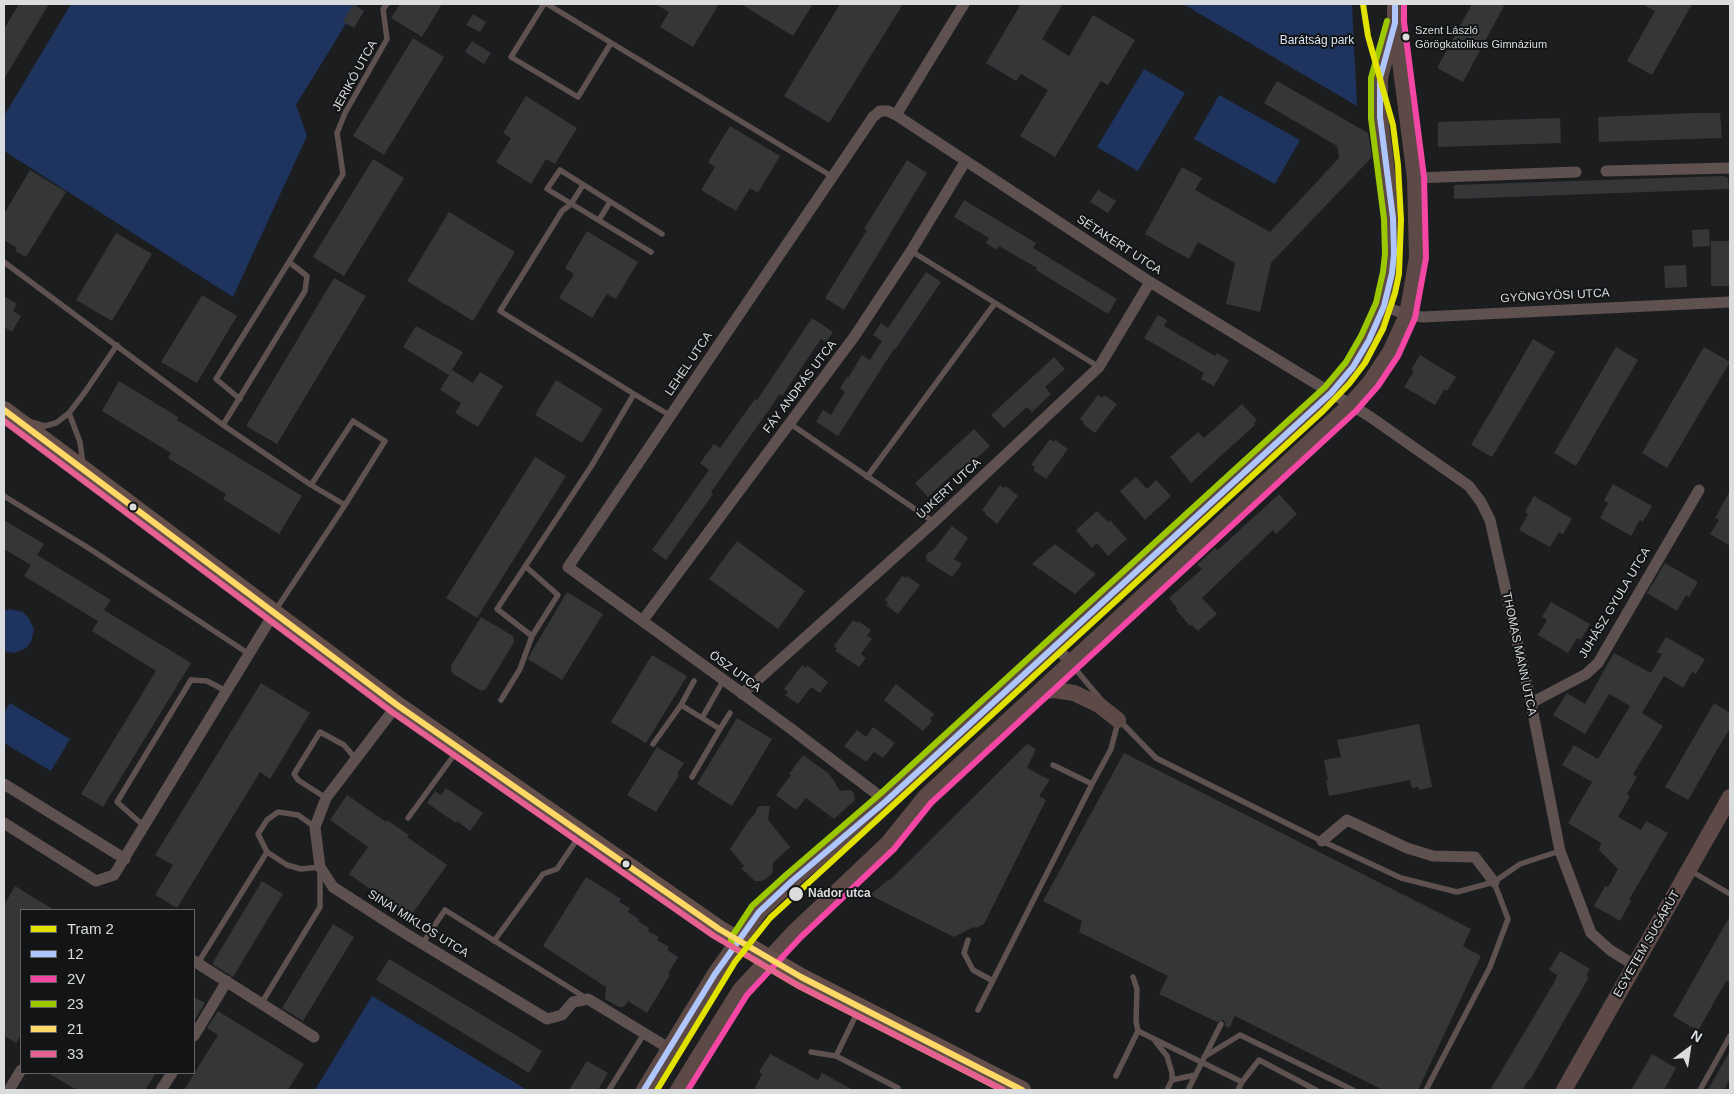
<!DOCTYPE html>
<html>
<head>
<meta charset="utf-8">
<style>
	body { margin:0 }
	#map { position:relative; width:1734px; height:1094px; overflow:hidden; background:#1c1d1f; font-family:Arial,sans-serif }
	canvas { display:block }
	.frame { position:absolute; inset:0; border:5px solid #dadcdd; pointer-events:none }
	.legend { position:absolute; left:20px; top:909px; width:175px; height:165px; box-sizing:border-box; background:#121416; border:1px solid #626466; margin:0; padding:6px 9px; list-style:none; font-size:15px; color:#dadcdd }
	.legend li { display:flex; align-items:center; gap:10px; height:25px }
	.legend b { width:25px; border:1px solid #626466 }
	.north { position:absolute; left:1664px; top:1024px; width:50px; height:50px; -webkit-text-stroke:4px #121416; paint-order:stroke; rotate:31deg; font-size:14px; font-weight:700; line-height:20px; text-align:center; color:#dadcdd }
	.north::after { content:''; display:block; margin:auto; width:18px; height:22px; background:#dadcdd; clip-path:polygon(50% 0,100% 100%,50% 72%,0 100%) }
</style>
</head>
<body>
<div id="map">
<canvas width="1734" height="1094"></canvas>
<div class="frame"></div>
<ul class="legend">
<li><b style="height:6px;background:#e2e200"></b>Tram 2</li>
<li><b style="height:6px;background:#aec6fc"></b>12</li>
<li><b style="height:6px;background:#f346a5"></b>2V</li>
<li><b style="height:6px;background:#9cc800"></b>23</li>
<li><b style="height:6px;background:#ffd966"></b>21</li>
<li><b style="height:6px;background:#e66092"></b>33</li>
</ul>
<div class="north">N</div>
</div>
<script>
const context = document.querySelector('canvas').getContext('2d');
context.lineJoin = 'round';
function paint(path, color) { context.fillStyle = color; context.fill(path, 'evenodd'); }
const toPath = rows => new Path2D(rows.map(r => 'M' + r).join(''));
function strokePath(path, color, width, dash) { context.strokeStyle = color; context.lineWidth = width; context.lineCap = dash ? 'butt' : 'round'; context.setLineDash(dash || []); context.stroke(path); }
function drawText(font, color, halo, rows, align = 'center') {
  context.font = font + ' Arial,sans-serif'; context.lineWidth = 4; context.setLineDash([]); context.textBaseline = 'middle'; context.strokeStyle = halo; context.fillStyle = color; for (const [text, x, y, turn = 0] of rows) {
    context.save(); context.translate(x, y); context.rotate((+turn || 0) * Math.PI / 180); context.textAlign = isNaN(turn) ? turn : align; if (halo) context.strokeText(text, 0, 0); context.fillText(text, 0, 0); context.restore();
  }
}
paint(toPath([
	[71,4,358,4,296,105,307,136,233,297,4,151,4,116],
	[1183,4,1352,4,1357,106],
	[1144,69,1185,93,1138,171,1097,147],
	[1219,95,1300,140,1275,184,1194,139],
	[10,609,23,612,28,617,34,629,31,642,26,648,14,653,4,651,4,611],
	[10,703,70,739,51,771,4,743,4,713],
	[372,996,527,1090,315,1090]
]), '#1e335d');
paint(toPath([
	[19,4,49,4,4,79,4,29],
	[353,4,364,11,354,28,343,22],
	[400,4,442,4,422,37,391,18],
	[655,4,719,4,693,47,660,27,669,12],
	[741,4,813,4,793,36],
	[840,4,903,4,829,123,784,96],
	[1021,4,1063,4,1042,39,1069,56,1093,15,1135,40,1108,85,1101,81,1055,157,1020,136,1048,90,1021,74,1016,81,986,63],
	[1472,4,1505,4,1463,82,1437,68],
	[1642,4,1692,4,1652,75,1627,61,1655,11],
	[473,14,486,22,480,32,466,25],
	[413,38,444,57,384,155,353,136],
	[472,41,491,53,484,64,465,52],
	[1277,81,1368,133,1372,157,1271,263,1260,312,1226,304,1235,263,1198,242,1189,259,1145,234,1182,167,1202,178,1195,190,1270,232,1339,158,1337,146,1264,103],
	[526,96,577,128,555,164,546,159,531,184,496,162,511,138,503,133],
	[1696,113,1720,113,1722,138,1599,142,1598,117],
	[1560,118,1561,143,1438,147,1438,122],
	[730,126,780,156,758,193,750,188,736,211,701,190,715,167,708,162],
	[373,159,404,178,344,276,313,257],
	[907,160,927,173,844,310,825,298,867,230,864,229],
	[30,170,66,192,26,257,15,251,17,248,4,240,4,214],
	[1723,176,1728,178,1729,189,1454,199,1454,185],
	[1098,190,1116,201,1108,213,1090,202],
	[964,200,1036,243,1033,248,1117,299,1108,314,1036,270,1037,268,999,246,997,250,986,243,989,238,954,217],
	[449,212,515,252,473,321,407,281],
	[1709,229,1710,246,1693,247,1692,230],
	[587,231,638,262,616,299,607,294,592,318,559,298,574,274,565,268],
	[116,233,152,254,112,321,76,300],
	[1711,241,1730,241,1730,286,1711,286],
	[1686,265,1687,287,1665,288,1664,266],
	[926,272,941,282,895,350,894,349,838,436,816,422,823,410,831,415,845,392,840,388,847,377,848,378,862,355,870,360,882,341,873,335,881,323,888,328],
	[334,278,366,296,277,444,246,426],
	[202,295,237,316,197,383,161,362],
	[4,296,17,304,13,311,21,316,12,332,4,327],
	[1158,315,1167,320,1164,326,1215,356,1217,353,1229,360,1214,386,1201,379,1204,373,1144,338],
	[812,318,833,332,826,342,821,339,782,396,780,394,711,492,713,494,666,560,652,550,709,470,700,463,714,444,720,448,755,399,757,400],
	[416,326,463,352,452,370,473,383,480,372,503,386,478,427,455,413,461,403,440,390,449,375,403,347],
	[1533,339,1555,352,1492,457,1471,445],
	[1616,347,1638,360,1576,466,1554,453],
	[1704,347,1730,362,1667,468,1642,453],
	[1420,355,1456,377,1447,391,1444,390,1435,405,1404,387,1414,371,1411,370],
	[1054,357,1065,369,1045,387,1051,394,1032,412,1027,407,1004,428,991,415],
	[556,380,603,409,582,443,535,415],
	[119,381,178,417,177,420,302,496,279,534,223,499,226,494,168,458,171,453,102,411],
	[1098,395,1102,398,1104,395,1117,404,1095,433,1083,424,1084,422,1080,419],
	[1242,404,1257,420,1254,423,1255,425,1191,483,1170,457,1198,432,1204,438],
	[974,429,990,446,970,464,971,465,962,474,958,469,928,497,915,483],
	[1050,439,1054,442,1055,440,1068,449,1046,479,1033,470,1035,467,1031,465],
	[535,457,566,476,477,618,446,598],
	[1136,477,1147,489,1156,480,1171,496,1145,520,1120,491],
	[1613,484,1652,506,1643,522,1640,520,1631,536,1600,518,1608,503,1604,500],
	[1000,485,1004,488,1006,486,1018,496,997,524,985,514,986,513,982,510],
	[1730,491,1730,546,1710,534,1719,520,1715,518],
	[1279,494,1297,514,1276,534,1273,530,1202,598,1217,614,1198,631,1192,625,1190,626,1176,610,1178,609,1169,598,1202,569,1197,565,1215,548,1218,550],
	[1534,496,1572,519,1563,534,1559,532,1550,547,1519,530,1528,514,1525,512],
	[1097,511,1108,522,1110,520,1127,539,1108,556,1097,543,1092,548,1076,530],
	[4,520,44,544,37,555,111,600,104,610,191,663,103,807,81,794,156,671,92,631,98,621,24,576,31,565,4,549],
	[952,526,968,538,954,559,962,564,952,577,927,561,926,555,929,552,933,550],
	[737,541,805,591,778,629,709,579],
	[1055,544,1096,574,1075,594,1032,564],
	[1665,563,1698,582,1689,597,1686,595,1677,611,1647,593],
	[902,576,906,578,907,576,920,585,898,614,886,605,888,602,885,600],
	[567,592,603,614,562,680,528,659,532,651],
	[1551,602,1590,624,1581,640,1577,638,1568,653,1538,635,1547,620,1542,617],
	[481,617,513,636,514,642,486,689,481,691,452,673,451,666],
	[853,620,857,623,858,621,871,630,867,636,872,639,861,654,866,658,859,667,835,651,837,648,834,646],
	[1666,637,1705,659,1696,674,1692,672,1683,688,1664,676,1642,713,1663,726,1633,774,1637,777,1627,794,1630,796,1618,817,1641,830,1646,821,1668,833,1629,900,1631,901,1620,921,1594,906,1605,886,1608,887,1618,869,1599,850,1601,843,1568,823,1592,782,1562,765,1574,745,1598,759,1630,706,1609,694,1585,734,1553,715,1567,693,1585,704,1614,653,1651,673,1662,654,1657,652],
	[652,655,687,676,646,743,611,722],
	[802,665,806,668,807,665,828,682,820,693,811,687,798,704,785,695,788,692,784,689],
	[261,683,310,713,270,779,260,772,177,908,155,895,173,865,155,855],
	[896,684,934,714,930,719,932,721,923,731,884,700],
	[1714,703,1730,713,1730,728,1688,800,1665,787],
	[737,718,772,739,732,806,697,784],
	[1419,724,1432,787,1419,790,1418,787,1412,788,1410,780,1329,796,1326,781,1328,780,1324,760,1341,757,1337,740],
	[873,727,895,743,883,758,874,752,866,762,844,746,857,730,866,737],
	[1027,744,1036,749,1027,768,1050,780,1039,796,1046,800,984,924,976,928,973,927,954,937,870,895,888,880,890,880],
	[657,747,684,763,677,774,679,775,656,812,627,795],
	[1124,753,1471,929,1463,946,1481,956,1418,1090,1383,1090,1235,1016,1229,1028,1225,1026,1225,1022,1223,1020,1217,1022,1159,994,1168,976,1079,932,1082,921,1043,901],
	[803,755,828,773,833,779,840,791,851,790,854,793,855,800,834,819,806,798,796,810,776,795,791,775,789,774],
	[446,788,483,813,470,831,457,821,456,823,427,803,435,791,441,795],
	[347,795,386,822,387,820,409,835,407,837,447,865,410,917,349,874,368,847,330,820],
	[760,806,770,806,768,820,790,847,773,863,772,874,762,881,755,881,741,868,744,866,730,849,749,820,755,814,757,808],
	[586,877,621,899,619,902,630,908,628,912,639,919,638,921,649,928,648,931,659,937,657,940,669,947,667,950,678,957,668,974,670,975,647,1013,628,1001,624,1007,619,1007,605,999,606,987,543,946],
	[262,881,283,894,233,977,212,964],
	[15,886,54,910,21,910,21,1035,16,1043,4,1036,4,905],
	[1730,916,1730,983,1726,981,1698,1031,1673,1016],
	[333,924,354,937,303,1021,282,1008],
	[1560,951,1590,969,1586,976,1589,977,1530,1080,1529,1079,1522,1090,1490,1090,1555,981,1557,975,1549,970],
	[389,959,542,1051,529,1073,376,980],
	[194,997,205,1003,194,1021],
	[218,1011,304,1064,288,1090,184,1090,218,1035,207,1028],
	[1730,1051,1730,1079,1724,1090,1708,1090],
	[770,1054,818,1080,822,1073,853,1090,754,1090,762,1074,759,1072],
	[1652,1054,1676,1068,1664,1090,1631,1090],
	[587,1061,608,1073,598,1090,569,1090],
	[48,1073,156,1073,145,1090,77,1090]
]), '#353638');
strokePath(toPath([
	[544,4,511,57,578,97,611,43],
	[547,4,833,177],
	[599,220,610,202],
	[911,251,1099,367],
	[651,252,547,189,560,170,662,234],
	[4,262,223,425,311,485,345,505,275,611],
	[634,394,671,416],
	[240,399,216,379,289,262],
	[69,413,80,442,83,464],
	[31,422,45,426,56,423,69,413,85,392,117,345],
	[789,423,934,522],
	[223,425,305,291,307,276,289,262,343,174,337,133,345,113,387,39,383,9,387,4],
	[867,477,995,303],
	[311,485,353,421,385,441,345,505],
	[4,496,90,549,249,654],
	[525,566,558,595,532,636],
	[1072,665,1103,702],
	[501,700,520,669,532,636,497,609,592,465,634,394,500,311,562,211,571,204,583,185],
	[681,705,694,681],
	[702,718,723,681],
	[1119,720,1156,758,1322,841,1401,878,1457,892,1494,882,1520,864,1560,851],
	[720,729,730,713],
	[653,744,681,705,720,729,692,777],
	[1053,765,1092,784],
	[326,798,298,780,294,774,320,732,344,745,355,758],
	[408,818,457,751],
	[144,826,117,802,191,680,207,681,226,691],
	[1691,871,1730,894],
	[968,940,964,953,973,970,993,981],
	[494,941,543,874,557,869,580,835],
	[422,944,445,910,586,998],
	[198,963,267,852,258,834,267,820,278,812,298,815,315,827],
	[1133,977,1137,989,1136,1021,1138,1031,1242,1082,1259,1060,1316,1090],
	[261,1004,320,907,320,867,301,869,287,865,267,852],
	[978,1010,1092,784,1111,749,1118,722],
	[1155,1041,1167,1056,1172,1073,1172,1080,1167,1090],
	[811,1052,836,1056,898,1088],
	[836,1056,859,1009],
	[1204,1057,1240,1035,1353,1090],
	[1116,1076,1138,1031],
	[1172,1080,1195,1075],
	[609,1090,644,1034],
	[1188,1090,1221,1024],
	[1238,1090,1242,1082],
	[1426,1090,1490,967,1508,919,1494,882],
	[1700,1090,1730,1036]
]), '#5f514f', 5.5);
strokePath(toPath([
	[896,115,1150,282,1369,416,1469,486,1481,502,1490,520,1531,703,1560,851,1591,933,1610,950,1634,965],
	[1606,171,1730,168],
	[1415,178,1576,172],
	[1384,306,1407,315,1423,317,1730,302],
	[643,620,854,337,911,251,965,162],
	[1055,646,1070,662],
	[742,694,934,522,1099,367,1150,282],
	[1531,703,1586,674,1598,663,1699,490],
	[397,705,326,798,315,827,320,867,333,887,403,932,547,1019,562,1015,573,1002,588,999,670,1049],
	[4,784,125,859],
	[886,801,790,728,568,567,873,117,880,111,888,111,896,115,964,4],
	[4,823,96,881,114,875,274,613],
	[1322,841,1347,820,1407,848,1433,856,1475,857,1494,882],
	[194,961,314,1037],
	[194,1036,227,981],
	[9,1090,21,1070],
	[161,1090,172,1073]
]), '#5f514f', 11);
strokePath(toPath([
	[1038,693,1054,690,1074,693,1099,705,1118,720],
	[644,1090,715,974,759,912,792,881,886,801,1331,393,1353,367,1369,340,1384,306,1392,273,1394,254,1393,218,1380,117,1380,78,1393,30],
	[678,1090,740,990,795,931,888,843,925,797,1350,405,1371,381,1390,352,1407,315,1417,257,1415,178,1395,23,1395,4],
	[1564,1090,1730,797]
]), '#5d4946', 16);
strokePath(toPath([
	[4,410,397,705,719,929,801,977,1022,1090]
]), '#654f4b', 18);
strokePath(toPath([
	[644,1090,715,974,759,912,792,881,886,801,1331,393,1353,367,1369,340,1384,306,1392,273,1394,254,1393,218,1380,117,1380,78,1395,23,1395,4]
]), '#aec6fc', 6);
strokePath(toPath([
	[688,1090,747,995,801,937,894,849,931,803,1356,411,1378,386,1398,356,1415,318,1426,258,1424,177,1404,22,1404,4]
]), '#f346a5', 6);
strokePath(toPath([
	[1003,1090,797,985,734,948,731,944,731,938,752,906,786,875,880,794,1325,387,1346,362,1361,336,1376,303,1383,272,1385,254,1384,219,1371,118,1371,78,1387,21]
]), '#9cc800', 6);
strokePath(toPath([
	[4,410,397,705,719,929,801,977,1022,1090]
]), '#ffd966', 6);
strokePath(toPath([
	[4,421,392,712,714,936,797,985,1003,1090]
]), '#e66092', 6);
strokePath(toPath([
	[657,1090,735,962,770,918,1323,411,1349,384,1365,363,1383,329,1395,293,1399,274,1401,220,1398,165,1393,125,1368,36,1363,4]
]), '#e2e200', 6);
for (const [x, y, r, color] of [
	[1406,37,4.5,"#dadcdd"],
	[133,507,4.5,"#dadcdd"],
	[626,864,4.5,"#dadcdd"],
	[796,894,8,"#dadcdd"]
]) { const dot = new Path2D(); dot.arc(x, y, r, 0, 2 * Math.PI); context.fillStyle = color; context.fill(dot); strokePath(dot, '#121416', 2); }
drawText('11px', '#dadcdd', '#121416', [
	["Szent László",1415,31],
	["Görögkatolikus Gimnázium",1415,45]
], 'left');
drawText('12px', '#d9e3f5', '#121416', [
	["Barátság park",1317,41]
]);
drawText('12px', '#dadcdd', '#121416', [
	["JERIKÓ UTCA",355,76,-61],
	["SÉTAKERT UTCA",1119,245,33],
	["GYÖNGYÖSI UTCA",1555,296,-3],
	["LEHEL UTCA",689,364,-56],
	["FÁY ANDRÁS UTCA",800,387,-53],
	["ÚJKERT UTCA",949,489,-43],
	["JUHÁSZ GYULA UTCA",1615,603,-59],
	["THOMAS MANN UTCA",1519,654,78],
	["ÖSZ UTCA",735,672,36],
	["SINAI MIKLÓS UTCA",418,924,32],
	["EGYETEM SUGÁRÚT",1647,944,-60]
]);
drawText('bold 12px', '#dadcdd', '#121416', [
	["Nádor utca",808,894]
], 'left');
</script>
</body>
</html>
